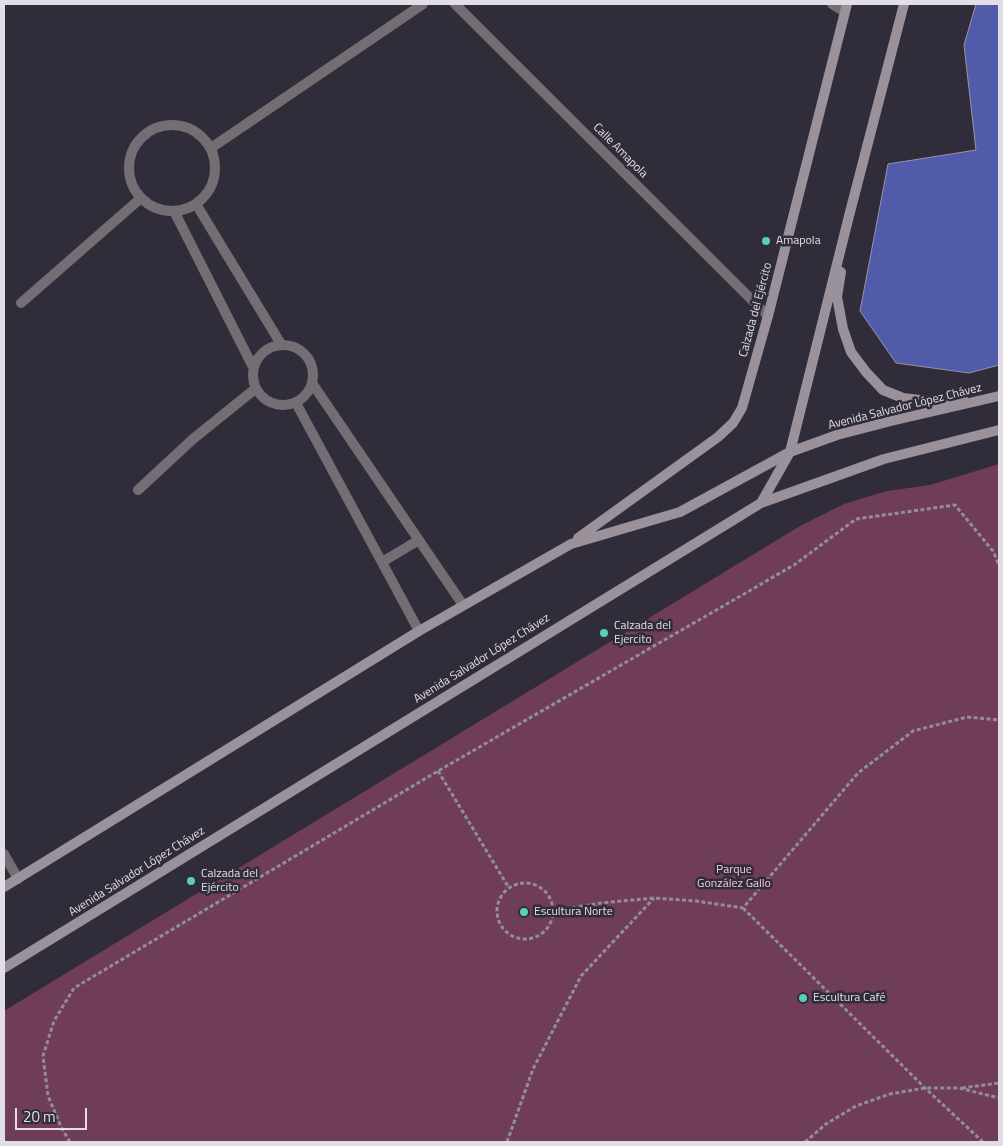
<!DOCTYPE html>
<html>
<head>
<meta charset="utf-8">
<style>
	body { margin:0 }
	#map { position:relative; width:1003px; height:1146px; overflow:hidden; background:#312c3a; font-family:"Titillium Web",sans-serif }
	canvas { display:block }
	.frame { position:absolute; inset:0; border:5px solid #e1dee7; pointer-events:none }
	.scale { position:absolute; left:15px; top:1108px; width:72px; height:22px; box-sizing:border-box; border:2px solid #e1dee7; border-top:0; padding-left:6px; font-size:15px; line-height:18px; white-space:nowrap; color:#e1dee7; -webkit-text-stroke:4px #312c3a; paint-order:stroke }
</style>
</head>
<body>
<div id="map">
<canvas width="1003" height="1146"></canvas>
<div class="frame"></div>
<div class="scale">20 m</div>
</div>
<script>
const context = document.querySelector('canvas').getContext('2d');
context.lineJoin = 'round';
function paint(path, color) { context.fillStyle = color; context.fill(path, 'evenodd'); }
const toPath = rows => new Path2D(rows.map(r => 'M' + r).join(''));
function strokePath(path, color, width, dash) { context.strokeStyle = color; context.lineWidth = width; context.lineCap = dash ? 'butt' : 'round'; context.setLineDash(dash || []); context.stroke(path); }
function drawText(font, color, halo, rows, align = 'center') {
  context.font = font + ' "Titillium Web",sans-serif'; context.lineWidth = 5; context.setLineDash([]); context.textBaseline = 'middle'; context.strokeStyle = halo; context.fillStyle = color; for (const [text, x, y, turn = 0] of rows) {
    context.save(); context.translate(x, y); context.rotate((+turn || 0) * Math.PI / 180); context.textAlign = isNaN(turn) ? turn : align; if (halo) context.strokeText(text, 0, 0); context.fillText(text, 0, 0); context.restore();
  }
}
paint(toPath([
	[999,464,999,1142,4,1142,4,1011,800,526,844,504,887,491,930,485]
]), '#703d59');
const building = toPath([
	[976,4,999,4,999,365,969,373,896,363,860,311,888,164,976,150,964,45,976,4]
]);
paint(building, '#525baa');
strokePath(building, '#9497a9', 1);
strokePath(toPath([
	[438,771,509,888],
	'497 911a28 28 0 1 1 56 0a28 28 0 1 1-56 0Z',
	[743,908,925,1088,983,1142],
	[553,911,601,903,654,898,696,901,743,908,858,773,913,731,967,717,999,720],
	[962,1088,999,1083],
	[70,1142,62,1129,48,1096,43,1056,54,1021,74,988,438,771,794,565,856,519,955,505,993,551,999,565],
	[507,1142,533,1069,581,976,654,898],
	[805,1142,826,1124,856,1106,890,1094,925,1088,959,1088,999,1098]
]), '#928e99', 3, [4, 2.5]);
strokePath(toPath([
	[832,4,845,12],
	[4,854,18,879]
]), '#736e74', 10);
strokePath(toPath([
	[455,4,768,316],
	'129 168a43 43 0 1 1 86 0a43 43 0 1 1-86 0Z',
	[211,148,423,4],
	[196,204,281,344],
	[174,211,253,367],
	[21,303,141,198],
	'253 375a30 30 0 1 1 60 0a30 30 0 1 1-60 0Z',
	[312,383,463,605],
	[296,403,419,631],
	[138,490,193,439,255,389],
	[382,562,419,540]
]), '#736e74', 10);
strokePath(toPath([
	[841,272,837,297,843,329,851,352,866,372,883,390,903,398,928,401,963,399],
	[761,503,790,452,849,216,904,4],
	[578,538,718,437,733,423,742,408,768,316,847,4],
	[4,887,419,631,571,544,680,512,790,452,837,435,891,421,999,396],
	[4,968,761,503,884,459,999,430]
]), '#9a919a', 10);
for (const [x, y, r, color] of [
	[766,241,5,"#5acebc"],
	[604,633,5,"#5acebc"],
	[191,881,5,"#5acebc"],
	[524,912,5,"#5acebc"],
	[803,998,5,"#5acebc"]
]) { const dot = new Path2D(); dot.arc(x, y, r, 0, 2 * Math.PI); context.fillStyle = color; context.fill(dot); strokePath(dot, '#312c3a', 2); }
drawText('12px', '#e1dee7', '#312c3a', [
	["Calle Amapola",620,151,45],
	["Calzada del Ejército",756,310,-75],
	["Avenida Salvador López Chávez",905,407,-14],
	["Avenida Salvador López Chávez",482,659,-32],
	["Avenida Salvador López Chávez",137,872,-32]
]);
drawText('12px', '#e1dee7', '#312c3a', [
	["Amapola",776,241],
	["Calzada del",614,626],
	["Ejercito",614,640],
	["Calzada del",201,874],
	["Ejército",201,888],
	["Escultura Norte",534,912],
	["Escultura Café",813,998]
], 'left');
drawText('12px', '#f6c7de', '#312c3a', [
	["Parque",734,870],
	["González Gallo",734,884]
]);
</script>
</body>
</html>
